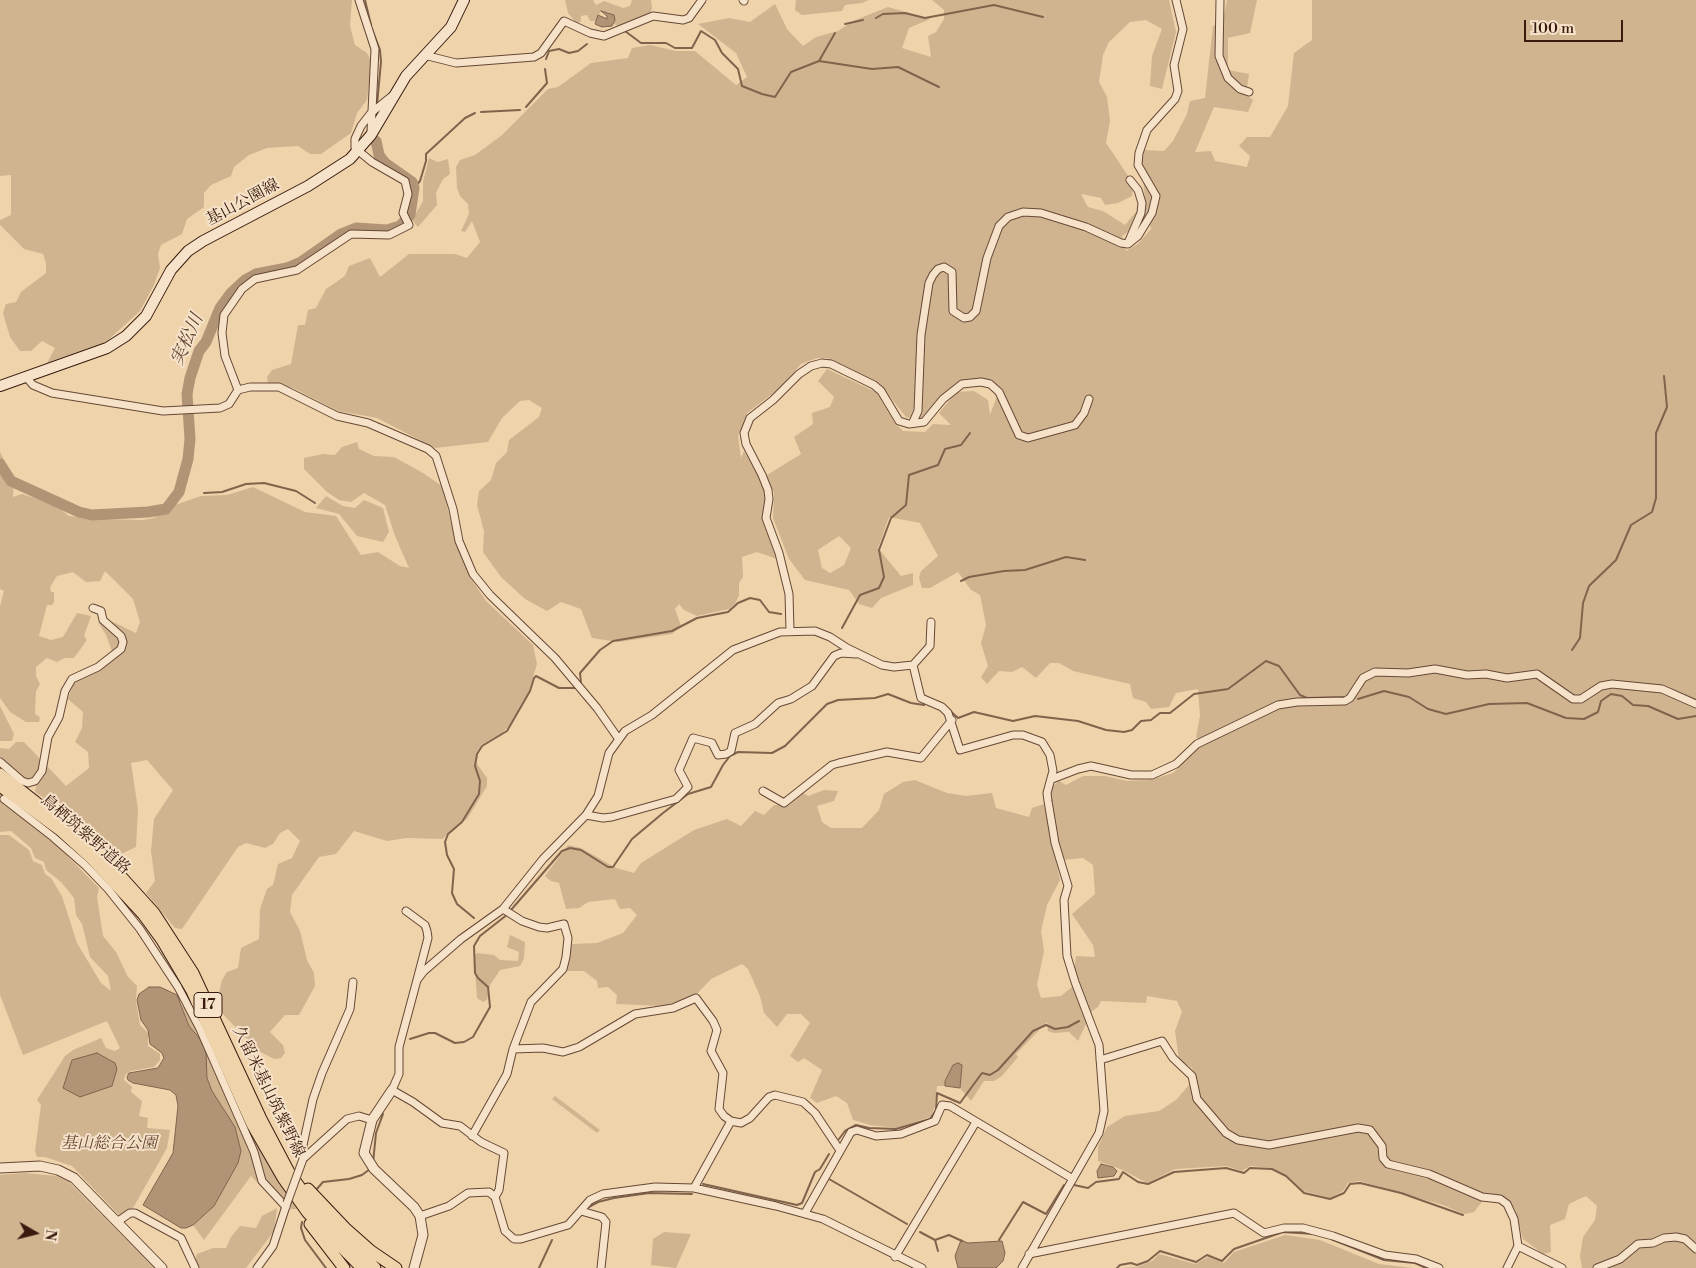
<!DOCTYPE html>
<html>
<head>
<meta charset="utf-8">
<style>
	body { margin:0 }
	#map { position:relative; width:1696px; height:1268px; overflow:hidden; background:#efd3ab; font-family:"Libre Bodoni",serif }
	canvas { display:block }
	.north { position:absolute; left:10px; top:1208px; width:50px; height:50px; -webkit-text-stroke:4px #f5e2c8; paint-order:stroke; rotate:98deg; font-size:14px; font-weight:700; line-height:20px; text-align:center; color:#381a0e }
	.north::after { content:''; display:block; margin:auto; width:18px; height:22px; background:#381a0e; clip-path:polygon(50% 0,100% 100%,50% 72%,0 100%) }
	.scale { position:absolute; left:1524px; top:20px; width:99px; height:22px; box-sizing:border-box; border:2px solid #381a0e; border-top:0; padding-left:6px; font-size:15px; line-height:18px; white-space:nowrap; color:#381a0e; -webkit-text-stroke:4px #f5e2c8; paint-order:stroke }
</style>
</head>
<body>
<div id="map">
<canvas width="1696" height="1268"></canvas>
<div class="north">N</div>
<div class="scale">100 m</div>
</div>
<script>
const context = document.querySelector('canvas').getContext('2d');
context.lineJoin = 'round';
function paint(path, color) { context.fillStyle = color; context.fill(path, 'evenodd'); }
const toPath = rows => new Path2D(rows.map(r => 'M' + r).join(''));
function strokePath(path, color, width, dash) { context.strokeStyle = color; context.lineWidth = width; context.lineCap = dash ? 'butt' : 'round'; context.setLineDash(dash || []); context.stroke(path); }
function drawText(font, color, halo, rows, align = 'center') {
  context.font = font + ' "Libre Bodoni","Noto Serif JP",serif'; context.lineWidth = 4; context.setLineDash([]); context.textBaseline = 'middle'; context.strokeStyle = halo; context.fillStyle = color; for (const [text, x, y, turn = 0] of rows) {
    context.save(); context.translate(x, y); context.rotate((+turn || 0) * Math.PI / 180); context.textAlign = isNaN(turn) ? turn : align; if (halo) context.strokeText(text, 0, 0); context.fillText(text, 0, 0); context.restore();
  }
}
paint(toPath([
	[0,0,352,0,350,26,355,45,367,53,372,63,367,100,357,113,351,133,321,154,310,154,298,146,267,148,249,155,234,167,231,176,211,185,204,193,204,207,187,219,182,234,161,245,158,254,160,268,154,285,140,311,108,340,88,352,46,365,55,348,42,341,31,351,20,351,10,337,3,313,6,304,16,302,21,292,46,273,46,263,43,254,24,249,0,225,0,220,11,215,11,175,0,176],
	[565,0,593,0,596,5,604,1,623,8,630,6,632,0,651,0,652,8,650,14,624,28,614,24,615,20,610,13,601,11,595,21,590,21,587,15,581,16,581,21,577,24,568,13],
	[796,0,869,0,862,3,845,5,842,11,802,15,795,10],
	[932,0,1169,0,1176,32,1162,89,1150,86,1152,56,1162,29,1146,20,1130,22,1109,42,1103,55,1099,82,1107,97,1110,121,1106,143,1133,183,1132,196,1118,203,1105,205,1101,198,1081,194,1088,207,1103,211,1125,225,1145,201,1142,165,1144,150,1164,151,1173,141,1187,114,1190,101,1205,98,1213,26,1223,21,1227,0,1257,0,1250,33,1228,38,1228,70,1249,74,1246,94,1253,100,1248,112,1214,107,1195,152,1211,151,1215,161,1247,167,1250,156,1239,146,1247,137,1270,137,1288,106,1294,53,1312,40,1312,0,1696,0,1696,1268,1582,1268,1580,1256,1583,1237,1595,1220,1597,1206,1586,1196,1569,1204,1565,1219,1550,1225,1551,1252,1543,1254,1523,1239,1515,1209,1505,1197,1488,1194,1474,1212,1464,1214,1443,1205,1359,1181,1348,1183,1343,1191,1330,1198,1303,1191,1286,1175,1272,1168,1250,1166,1242,1171,1226,1166,1175,1169,1147,1183,1123,1170,1098,1161,1098,1147,1107,1127,1125,1116,1159,1111,1176,1100,1195,1078,1192,1068,1179,1060,1175,1031,1182,1012,1177,1001,1147,996,1146,1003,1101,1001,1098,1007,1092,1011,1078,1041,1069,1032,1054,1033,1048,1031,1047,1022,1016,1054,1018,1057,1002,1076,994,1081,984,1081,971,1101,960,1088,962,1065,958,1063,953,1066,945,1081,945,1086,937,1086,935,1107,930,1117,897,1128,870,1125,853,1120,847,1103,836,1096,817,1103,810,1098,822,1070,804,1058,798,1062,790,1056,810,1023,801,1014,787,1014,777,1027,764,1013,760,996,748,969,742,964,711,979,694,997,662,1006,616,1004,617,995,608,987,598,988,597,981,584,971,567,971,572,944,597,943,623,933,637,915,630,908,620,909,615,899,588,902,579,908,566,909,559,883,551,881,545,876,568,845,581,848,616,868,634,873,641,863,694,830,727,819,741,826,755,811,764,815,774,805,789,805,802,792,808,796,824,790,838,791,834,801,817,806,822,822,831,828,862,828,879,810,884,794,903,782,915,780,947,793,966,796,992,793,996,808,1029,817,1032,808,1044,804,1060,880,1047,905,1041,931,1044,951,1037,985,1041,998,1061,996,1072,987,1076,956,1095,957,1093,945,1072,914,1095,894,1093,865,1083,858,1063,860,1056,836,1050,795,1053,786,1059,781,1066,785,1083,776,1105,776,1127,781,1150,780,1173,773,1203,744,1196,737,1200,716,1198,689,1176,693,1169,707,1151,709,1146,702,1133,698,1130,684,1073,671,1059,663,1050,663,1036,678,1022,667,1012,672,999,671,987,684,981,677,988,666,981,643,986,625,980,595,971,590,958,572,930,588,922,588,919,578,921,571,938,556,920,523,889,517,878,548,901,576,913,573,913,585,881,598,872,608,859,604,849,590,805,580,789,559,773,518,774,493,767,475,801,454,794,437,813,424,812,413,830,407,834,397,818,381,827,369,876,392,894,422,903,431,925,432,933,424,951,425,939,413,956,392,974,391,988,400,990,415,1000,388,987,380,970,380,921,420,906,417,878,382,843,365,827,358,817,358,801,364,780,388,747,413,738,436,741,458,744,451,763,484,765,498,763,522,777,559,757,552,742,557,743,577,739,583,739,595,735,604,729,609,697,616,684,610,679,604,675,609,681,626,672,634,618,642,592,638,581,609,561,602,547,611,525,599,501,577,483,552,484,531,477,505,479,491,491,480,496,463,507,452,509,440,539,417,542,408,529,400,520,401,502,418,488,442,435,448,377,418,338,411,293,388,268,383,267,377,272,370,291,364,298,325,305,325,308,310,316,308,326,289,345,276,349,266,370,258,380,277,409,254,455,254,467,258,480,242,472,221,465,232,461,231,469,214,468,204,460,196,457,188,456,167,460,160,475,155,502,135,548,89,558,87,591,63,628,58,632,48,650,45,676,51,695,51,736,85,747,77,736,53,698,24,729,18,750,22,775,4,787,29,803,46,816,37,838,31,853,21,888,7,930,19,909,28,902,48,931,57,928,36,936,32,944,19,944,10],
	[1148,218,1151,229,1138,244,1126,251,1122,236],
	[839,536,851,548,844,565,830,573,822,568,818,550],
	[429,158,438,162,448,159,450,174,443,179,436,193,437,205,418,227,412,220,423,201,423,182],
	[357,442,359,449,374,456,394,457,423,473,442,486,456,542,470,577,486,601,533,645,537,664,529,691,509,726,501,734,481,745,476,753,475,761,487,778,487,786,467,819,450,831,443,839,407,838,387,841,354,831,336,854,319,857,292,895,290,912,300,931,307,960,314,973,315,986,299,1015,285,1015,270,1032,283,1045,285,1053,281,1058,274,1059,257,1050,220,1011,217,1002,222,980,227,972,238,968,241,948,259,939,260,909,267,889,273,885,278,864,292,858,300,841,288,829,280,833,273,844,265,848,246,843,238,847,182,929,175,928,146,893,155,881,151,851,154,819,173,790,147,760,131,763,138,809,136,847,115,857,67,816,62,807,56,806,35,792,38,777,24,778,0,760,0,748,9,749,16,742,24,742,66,786,89,768,88,752,75,742,82,728,83,712,68,699,74,682,115,659,106,635,98,622,113,622,136,633,140,622,133,599,105,571,100,581,86,582,73,572,57,576,50,587,51,592,54,592,54,602,52,605,47,605,39,636,51,640,63,637,77,613,91,616,84,636,87,640,74,658,65,658,57,662,47,658,36,667,36,676,40,684,36,691,35,714,40,717,39,722,26,722,10,712,0,698,0,606,4,591,0,589,0,452,14,479,13,497,22,494,54,504,69,516,93,519,143,520,154,518,172,506,201,496,227,495,253,487,305,512,336,516,361,555,378,552,400,566,409,568,395,536,385,505,364,493,351,502,339,500,327,492,304,469,304,458,323,454,335,455,342,447],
	[326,496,343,506,355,508,364,500,383,508,389,532,383,542,357,536,339,514,316,508],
	[0,706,14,734,12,741,0,741],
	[0,792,7,797,4,806,11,807,45,833,99,888,97,897,103,936,116,952,128,977,137,986,136,1001,140,1025,148,1033,148,1046,160,1054,160,1060,154,1067,131,1071,125,1075,124,1080,132,1087,131,1092,142,1101,139,1116,148,1118,147,1128,170,1130,167,1148,133,1208,121,1217,72,1166,45,1157,37,1157,35,1151,41,1105,37,1100,65,1056,73,1050,101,1038,106,1048,115,1051,120,1048,107,1021,23,1055,0,995,0,835,9,835,29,850,33,861,42,865,45,874,51,878,62,896,77,943,101,983,111,991,108,976,90,957,82,924,76,915,74,898,61,882,46,870,44,862,35,858,31,848,11,831,0,832],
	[510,935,525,942,524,958,520,966,500,970,490,985,487,1000,483,1002,477,998,474,956,477,953,494,955,500,960,518,961,519,952,507,947],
	[182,1006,190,1006,241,1120,297,1209,291,1209,280,1198,275,1200,251,1176,204,1240,193,1225,214,1205,241,1151,235,1127,212,1091,207,1078,205,1052,200,1039,189,1026],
	[555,1096,600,1130,597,1133,552,1099],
	[25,1173,57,1176,69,1182,154,1268,0,1268,0,1175],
	[277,1208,274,1231,246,1268,198,1268,195,1260,197,1254,213,1248,226,1248,231,1237,240,1226,256,1228,262,1216],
	[664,1232,691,1234,676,1268,651,1265,653,1239],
	[1285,1235,1320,1240,1379,1264,1413,1268,1119,1268,1137,1267,1152,1261,1159,1254,1195,1264,1208,1257,1224,1263,1234,1252]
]), '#d0b490');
const water = toPath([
	[601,11,614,15,615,20,612,26,602,27,595,24,598,15,607,19,607,16,601,11],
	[149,987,160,987,177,995,189,1026,200,1039,206,1052,207,1078,212,1091,235,1127,241,1151,238,1163,214,1206,193,1225,186,1228,181,1228,143,1205,173,1153,178,1106,176,1095,170,1090,133,1083,128,1080,127,1077,129,1073,158,1068,164,1058,162,1053,150,1044,148,1030,141,1020,137,1000,139,994,149,987],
	[97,1053,115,1063,117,1069,112,1086,80,1097,63,1088,72,1060,97,1053],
	[958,1063,962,1065,960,1088,945,1086,945,1081,953,1065,958,1063],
	[1101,1164,1113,1167,1117,1171,1114,1176,1098,1178,1097,1171,1101,1164],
	[961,1240,968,1243,1002,1241,1005,1253,1003,1261,996,1268,958,1268,955,1256,961,1240]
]);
paint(water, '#b19476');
strokePath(water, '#81634c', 1);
strokePath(toPath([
	[365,0,371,25],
	[876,18,883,14,905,13,925,18,994,5,1043,17],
	[845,24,863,20],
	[372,29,380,50,381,62,377,105],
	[625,31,641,43,666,43,675,48,692,48,701,31,715,40,722,53,738,69,742,86,762,94,775,97,791,72,819,61,872,69,898,67,939,87],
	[546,59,549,51,559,49,569,53,578,51,587,44],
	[819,61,835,33],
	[526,107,547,83,545,69],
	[481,112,520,110],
	[414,188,420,181,426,161,426,154,465,118,475,113],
	[204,493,222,492,246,484,264,483,296,491,315,503],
	[961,581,969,577,1004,571,1025,570,1066,557,1085,560],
	[842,628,860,595,879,588,884,577,879,550,891,518,906,505,909,475,938,465,945,449,961,445,970,433],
	[1572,650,1580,638,1583,603,1589,586,1616,560,1631,525,1652,512,1656,498,1656,433,1667,407,1664,376],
	[581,683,580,673,600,650,613,641,672,631,697,618,728,612,738,603,750,598,760,600,769,612,781,614],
	[1358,699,1384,691,1409,697,1428,709,1446,714,1489,704,1527,703,1566,718,1584,719,1598,712,1601,701,1611,694,1622,696,1633,705,1648,706,1678,719,1696,716],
	[947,708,958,718,974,712,1013,721,1035,716,1078,721,1106,730,1124,732,1132,730,1141,721,1151,720,1160,713,1170,713,1194,694,1228,689,1266,661,1279,666,1300,695,1307,698,1347,697],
	[511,910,562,851,570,848,581,850,608,867,613,867,632,839,663,813,688,794,711,787,723,765,730,756,738,752,772,753,785,746,827,704,838,700,875,698,888,694,911,703,924,705],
	[474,918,457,904,452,893,454,869,447,855,445,842,448,834,462,822,479,794,480,781,475,766,477,754,482,746,507,731,530,691,534,678,536,676,559,688,576,688],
	[410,1039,429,1033,435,1033,455,1043,464,1042,473,1037,490,1007,488,987,478,978,475,973,474,946,480,936,508,914],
	[839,1139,845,1131,856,1125,869,1128,896,1129,930,1119,936,1110,937,1093,960,1103,982,1073,990,1075,998,1070,1033,1031,1046,1025,1055,1029,1068,1027,1079,1021],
	[373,1163,376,1133,383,1114],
	[829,1179,907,1224],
	[703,1184,797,1205,802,1203,815,1172,820,1169,829,1154],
	[1074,1185,1088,1188,1096,1182,1119,1179,1123,1172,1138,1182,1148,1184,1174,1172,1226,1168,1244,1173,1250,1168,1272,1169,1286,1176,1304,1193,1330,1199,1344,1193,1350,1184,1360,1183,1401,1193,1463,1215],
	[316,1190,323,1182,349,1179,362,1175,370,1169],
	[587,1208,598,1202,614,1198,649,1193,692,1194],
	[302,1222,301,1228,305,1240,326,1268],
	[920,1232,935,1240,938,1251],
	[1331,1239,1384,1260,1415,1263,1426,1268],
	[935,1240,949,1235,962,1241],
	[999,1240,1023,1202,1046,1214,1064,1185],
	[539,1268,552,1240],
	[1117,1268,1120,1265,1131,1263,1137,1265,1148,1261,1160,1251,1196,1262,1207,1255,1222,1261,1234,1249,1283,1232,1314,1234]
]), '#81634c', 2);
strokePath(toPath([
	[0,464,11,481,79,512,92,515,148,512,166,509,179,492,188,459,190,439,187,394,190,378,199,351,206,342,220,308,231,293,245,280,256,274,287,268,301,262,341,234,356,228,387,230,400,226,410,215,414,188,412,182,385,163,379,155,376,141]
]), '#b19476', 11);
const minor = toPath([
	[359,0,375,49,371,132],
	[743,0,744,1],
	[1220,0,1219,56,1228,78,1240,89,1249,92],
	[424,55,456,63,534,57,541,53,564,21,590,33,604,36,653,16,683,20,689,18,702,0],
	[1128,243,1141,213,1142,203,1138,190,1130,180],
	[26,377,33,385,52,393,163,411,220,408,229,404,238,390,250,387,279,387,337,416,368,423,428,449,436,456,453,509,459,541,473,574,490,595,555,658,597,708,618,738],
	[238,390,225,356,222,333,224,315,242,289,255,279,297,270,351,234,389,235,409,225,403,213,408,194,405,181,372,162,355,148,355,139,361,126,371,113,392,96],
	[913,422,918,411,921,335,929,283,933,275,938,269,944,267,952,272,953,311,964,318,970,317,976,311,987,258,999,226,1008,217,1023,212,1041,213,1086,227,1121,243,1128,244,1138,236,1152,213,1156,196,1138,165,1139,153,1147,130,1175,99,1178,91,1174,65,1183,29,1176,0],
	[790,630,789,594,779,553,766,518,769,499,768,490,762,475,746,444,744,433,750,418,773,400,799,374,811,366,822,363,831,364,874,385,881,391,899,421,909,424,924,422,943,399,962,384,981,382,990,384,999,392,1019,435,1028,438,1075,425,1084,413,1089,399],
	[913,665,930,646,931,622],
	[0,762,22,781,28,783,35,781,42,771,48,737,59,717,65,691,72,679,98,667,121,649,123,642,121,636,103,620,101,611,93,608],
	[1052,779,1078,769,1091,766,1131,775,1152,775,1176,764,1197,744,1278,705,1297,702,1345,701,1350,698,1363,678,1375,672,1408,673,1435,669,1467,675,1486,674,1507,678,1537,674,1573,699,1581,699,1601,686,1612,684,1662,689,1696,704],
	[763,791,784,803,832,765,839,763,887,752,921,758,952,720],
	[4,799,53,837,85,865,108,889,140,929,178,987,200,1029,254,1152,262,1181,286,1207],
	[586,815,603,818,612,817,676,799,688,787,679,770,693,738,712,743,718,755,726,754,731,751,735,733,755,724,778,703,791,699,812,686,834,656,841,653,856,654],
	[406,911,425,925,427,931,428,938,417,980],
	[513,1049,543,1048,563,1052,579,1047,635,1014,673,1008,696,998,713,1021,717,1030,711,1051,723,1073,719,1109,724,1116,731,1121,741,1123,750,1118,769,1097,775,1095,803,1102,815,1113,839,1149],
	[1100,1060,1162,1041,1173,1058,1192,1076,1197,1099,1226,1133,1238,1140,1269,1145,1358,1128,1370,1130,1382,1146,1383,1158,1388,1164,1429,1174,1482,1197,1500,1199,1507,1204,1514,1219,1518,1246,1507,1268],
	[472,1136,507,1074,513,1049,531,1002,563,969,566,957,568,938,564,924,547,928,539,927,522,921,503,909],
	[303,1159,303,1145,313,1099,322,1073,350,1009,353,982],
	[303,1159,347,1119,359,1116,372,1120],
	[694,1188,731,1121],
	[495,1197,499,1190,504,1153,481,1142,460,1126,442,1123,413,1102,392,1090,399,1074,399,1047,417,980,424,971,461,939,503,909,543,859,586,815,598,796,609,753,625,731,652,715,733,650,780,632,815,631,830,637,847,648,882,665,894,667,913,665,921,698,942,707,948,713,960,750,1013,735,1023,735,1042,742,1050,755,1053,771,1047,793,1048,801,1055,843,1068,886,1064,900,1067,956,1075,982,1099,1045,1104,1111,1099,1133,1022,1268],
	[581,1211,602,1217,606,1222,601,1268],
	[805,1213,851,1132,857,1130,876,1136,901,1134,935,1121,942,1105,950,1106,1073,1179],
	[420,1216,449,1206,468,1193,489,1192,495,1197,505,1231,514,1239,521,1239,568,1225,590,1200,603,1194,655,1187,694,1188,776,1206,823,1219,922,1268],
	[117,1222,130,1213,135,1213,181,1238,195,1268],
	[1518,1246,1562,1268],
	[1029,1254,1234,1213,1264,1233,1284,1228,1303,1228,1333,1236,1385,1255,1416,1259,1439,1268],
	[895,1257,976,1122],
	[257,1268,273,1246,287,1203],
	[1597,1268,1620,1259,1638,1244,1653,1243,1664,1238,1676,1237,1685,1239,1696,1249]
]);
const tertiary = toPath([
	[392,1090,372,1120,364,1153,374,1169,414,1207,420,1216,423,1235,414,1268],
	[0,1168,40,1166,58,1170,74,1178,162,1268]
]);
const secondary = toPath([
	[0,386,107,348,126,336,146,316,171,270,188,251,203,241,308,186,350,159,371,135,406,76,451,27,464,0]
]);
const primary = toPath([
	[0,774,98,851,154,913,193,973,261,1119,290,1174,317,1211,375,1268],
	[0,786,60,830,92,859,143,914,162,940,192,991,252,1124,283,1178,308,1213,362,1268],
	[308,1189,345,1228,371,1251,396,1268],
	[310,1224,344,1268]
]);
strokePath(minor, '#664835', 9);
strokePath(tertiary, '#664835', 11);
strokePath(secondary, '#381a0e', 12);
strokePath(primary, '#381a0e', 13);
strokePath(minor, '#f5e2c8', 7);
strokePath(tertiary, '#f5e2c8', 9);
strokePath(secondary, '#f5e2c8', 10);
strokePath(primary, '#efd3ab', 11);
const minorBridge = toPath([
	[287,1203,303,1159]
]);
strokePath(minorBridge, '#664835', 9, []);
strokePath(minorBridge, '#f5e2c8', 7);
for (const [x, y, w] of [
	[208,1005,28]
]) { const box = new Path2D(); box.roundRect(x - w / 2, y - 12.5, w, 25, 4); context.fillStyle = '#f5e2c8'; context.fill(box); strokePath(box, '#381a0e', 1); }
drawText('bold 15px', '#381a0e', null, [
	["17",208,1005]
]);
drawText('16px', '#381a0e', '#f5e2c8', [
	["基山公園線",243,203,-28],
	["鳥栖筑紫野道路",85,835,41],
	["久留米基山筑紫野線",268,1092,64]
]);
drawText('italic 16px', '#664835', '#f5e2c8', [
	["基山総合公園",109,1144]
]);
drawText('italic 18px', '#624532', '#f5e2c8', [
	["実松川",188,340,-66]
]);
</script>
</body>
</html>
